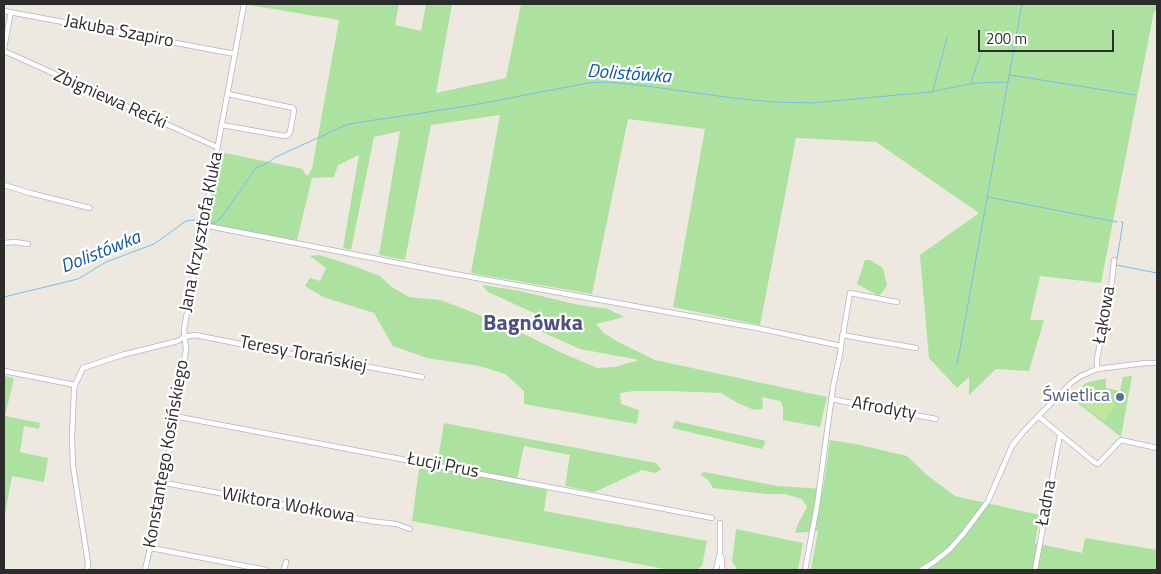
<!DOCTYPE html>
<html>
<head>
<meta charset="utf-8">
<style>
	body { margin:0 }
	#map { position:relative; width:1161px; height:574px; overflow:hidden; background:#ede9e0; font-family:"Titillium Web",sans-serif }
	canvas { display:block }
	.frame { position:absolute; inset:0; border:5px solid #2c2c2c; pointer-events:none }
	.scale { position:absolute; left:978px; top:30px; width:136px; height:22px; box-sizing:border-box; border:2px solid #2c2c2c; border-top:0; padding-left:6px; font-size:15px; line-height:18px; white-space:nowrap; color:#2c2c2c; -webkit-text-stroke:4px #fff; paint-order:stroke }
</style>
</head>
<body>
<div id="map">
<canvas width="1161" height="574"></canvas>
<div class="frame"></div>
<div class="scale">200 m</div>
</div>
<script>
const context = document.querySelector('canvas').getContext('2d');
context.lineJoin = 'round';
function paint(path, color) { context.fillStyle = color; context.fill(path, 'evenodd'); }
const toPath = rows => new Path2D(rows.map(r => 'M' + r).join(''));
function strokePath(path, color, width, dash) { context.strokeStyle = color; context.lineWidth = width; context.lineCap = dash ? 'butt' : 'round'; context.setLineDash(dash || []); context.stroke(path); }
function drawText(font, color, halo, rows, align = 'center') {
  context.font = font + ' "Titillium Web",sans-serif'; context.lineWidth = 4.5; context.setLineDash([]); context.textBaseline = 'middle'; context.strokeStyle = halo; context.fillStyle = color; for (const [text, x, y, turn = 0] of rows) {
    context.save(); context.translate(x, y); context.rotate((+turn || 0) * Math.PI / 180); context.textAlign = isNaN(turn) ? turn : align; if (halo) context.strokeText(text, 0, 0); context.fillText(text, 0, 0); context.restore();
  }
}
paint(toPath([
	[249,4,399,4,395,25,421,31,426,4,452,4,436,93,506,78,521,4,1157,4,1157,11,1154,11,1101,283,1040,276,1030,320,1044,320,1029,371,996,369,969,395,969,377,957,388,929,358,920,255,979,213,876,142,796,138,760,325,673,307,705,129,628,119,592,294,471,273,500,115,431,125,405,260,379,255,400,131,374,137,351,250,343,248,359,155,338,165,334,177,312,178,297,240,206,225,220,152,303,169,304,173,308,176,312,169,339,20,249,5],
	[319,255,354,266,380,276,392,287,409,297,440,300,462,308,516,330,560,352,597,368,615,367,639,360,580,349,531,327,534,313,488,292,482,285,520,291,579,305,608,309,624,317,596,324,604,333,618,342,655,360,827,397,820,427,783,420,783,406,780,401,762,397,763,409,754,410,738,403,721,393,671,391,634,391,620,393,621,404,639,410,637,424,524,404,524,391,505,374,479,366,427,358,393,346,374,313,323,297,305,286,310,278,320,281,326,268,310,256],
	[865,260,870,260,883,268,887,286,879,296,857,284],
	[4,376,14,378,5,416,40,423,39,429,24,426,20,452,48,458,44,482,12,476,5,514,4,514],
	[1132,376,1121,437,1070,397,1086,383,1102,379,1106,379,1106,388,1120,391,1123,377],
	[675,421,766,441,762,449,672,428],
	[444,423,656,463,661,469,656,473,642,470,595,492,565,486,570,455,524,446,516,484,547,490,544,511,707,541,702,566,696,570,670,570,412,521,420,462,437,465],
	[830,440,856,444,907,456,927,475,955,496,1040,515,1035,543,1082,553,1085,538,1157,550,1157,570,811,570,818,531,795,533,798,524,807,507,802,499,785,494,767,494,713,488,709,481,700,474,704,472,778,486,823,489],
	[736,529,803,543,798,570,738,570,732,562]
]), '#ade19f');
paint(toPath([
	[1089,385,1116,405,1104,421,1076,400]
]), '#bee79b');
strokePath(toPath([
	[986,30,1015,43],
	[1010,75,1135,95],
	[971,83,980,55],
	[933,90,947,38],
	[988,197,1117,222],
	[208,221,212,223,215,223,221,218,256,168,267,163,276,157,346,125,355,123,468,106,588,83,608,82,646,86,733,98,773,102,812,103,930,92,975,83,1008,82],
	[1117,259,1123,222,1121,222],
	[1117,264,1116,265,1157,273],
	[4,297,78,279,106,262,154,244,186,221,192,220,201,221],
	[957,365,1022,4]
]), '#78bdea', 1);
const minor = toPath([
	[4,11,235,54],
	[4,48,11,12],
	[4,51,217,147],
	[222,125,284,136,288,135,290,132,294,111,293,108,228,94],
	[4,185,30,193,90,208],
	[203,225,449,273,757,328,841,346,840,354,833,387,817,506,805,570],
	[4,243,15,242,28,244],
	[842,335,916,348],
	[841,346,850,293,897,302],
	[1097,369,1097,359,1112,281,1114,260],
	[4,371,75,385],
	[831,399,936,419],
	[174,416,712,518],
	[1038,416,1094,462,1098,464,1121,440,1157,448],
	[165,483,370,521,396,524,410,529],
	[151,548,266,570],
	[720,555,722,559,722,570],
	[87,570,88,563,73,466,72,437,74,390,75,385,83,368,122,355,178,341,184,337,195,335,302,356,332,357,364,366,422,377],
	[145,570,165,483,174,416,186,350,184,329,244,4],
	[284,570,286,562],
	[716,570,720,553,720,523],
	[921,570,934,562,950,549,964,533,988,501,1012,446,1023,432,1071,383,1081,376,1097,369,1146,363,1157,363],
	[1035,570,1060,435]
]);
strokePath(minor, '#b3b4bf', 6);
strokePath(minor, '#fff', 4.5);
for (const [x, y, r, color] of [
	[1120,397,5,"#5c6f8a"]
]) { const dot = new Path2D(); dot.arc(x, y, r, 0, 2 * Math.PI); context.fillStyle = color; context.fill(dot); strokePath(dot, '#fff', 2); }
drawText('18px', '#2c2c2c', '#fff', [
	["Jakuba Szapiro",119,32,11],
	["Zbigniewa Rećki",110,100,24],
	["Jana Krzysztofa Kluka",202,232,-79],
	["Łąkowa",1105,315,-80],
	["Teresy Torańskiej",303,355,11],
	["Afrodyty",884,409,10],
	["Konstantego Kosińskiego",167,454,-80],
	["Łucji Prus",443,466,11],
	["Ładna",1047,503,-80],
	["Wiktora Wołkowa",288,506,10]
]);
drawText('18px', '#4e5e75', '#fff', [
	["Świetlica",1110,397]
], 'right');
drawText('italic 19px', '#145a99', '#fff', [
	["Dolistówka",629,75,4],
	["Dolistówka",101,253,-22]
]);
drawText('bold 22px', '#4e517c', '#fff', [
	["Bagnówka",533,325]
]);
</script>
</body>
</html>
